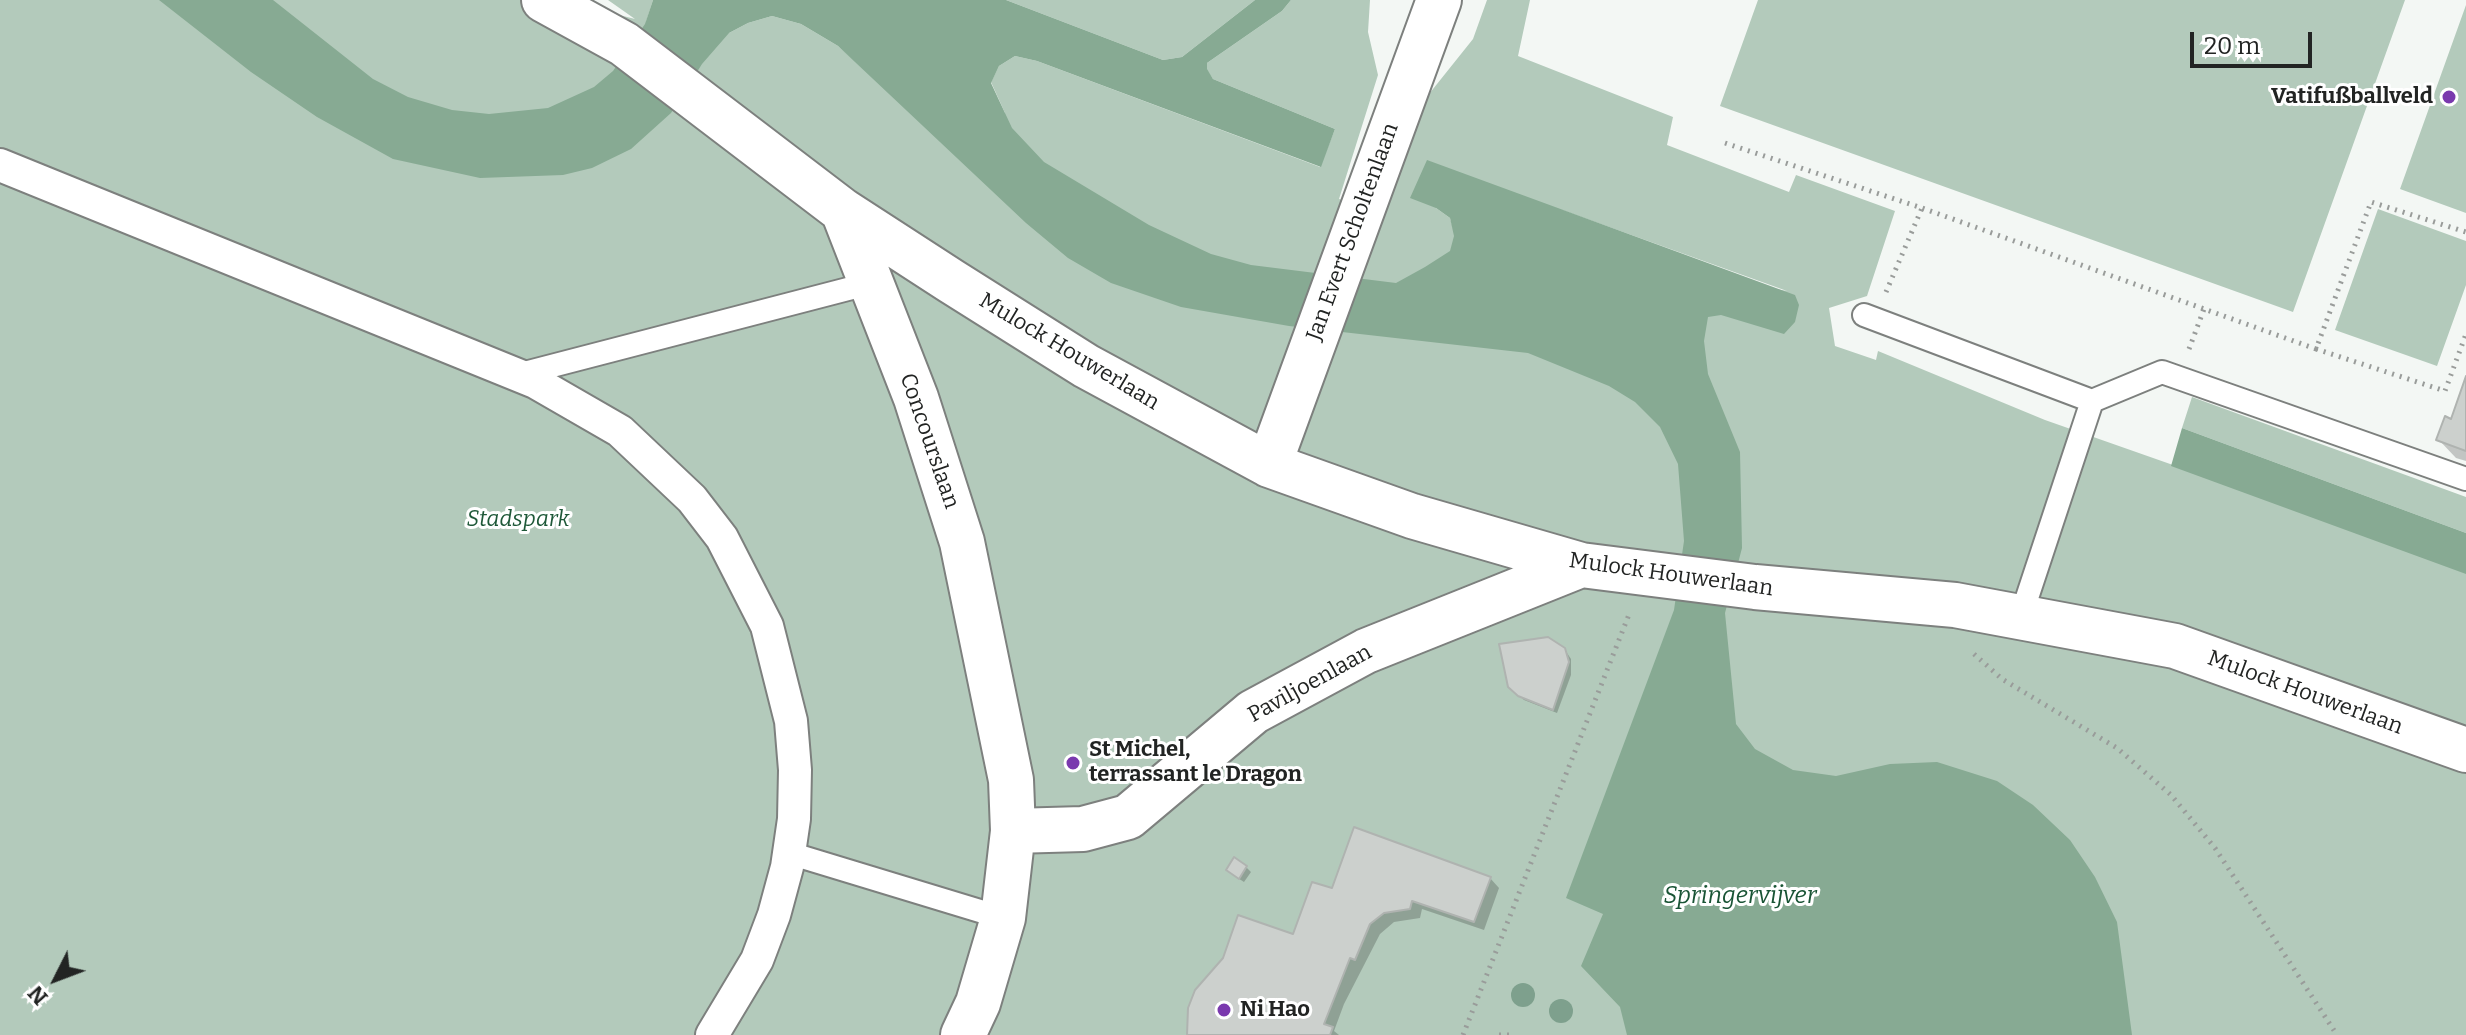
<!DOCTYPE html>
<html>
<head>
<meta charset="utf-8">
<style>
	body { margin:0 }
	#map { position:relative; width:2466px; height:1035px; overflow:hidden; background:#f3f7f4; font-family:Bitter,serif }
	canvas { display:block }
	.north { position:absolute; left:16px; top:939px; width:80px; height:80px; -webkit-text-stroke:6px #fff; paint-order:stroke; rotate:228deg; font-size:22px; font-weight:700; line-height:32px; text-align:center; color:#222423 }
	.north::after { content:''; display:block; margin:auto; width:28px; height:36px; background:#222423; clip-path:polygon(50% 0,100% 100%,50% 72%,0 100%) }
	.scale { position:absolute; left:2190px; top:32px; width:122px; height:36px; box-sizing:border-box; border:4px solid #222423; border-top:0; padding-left:10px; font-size:24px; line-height:28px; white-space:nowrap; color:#222423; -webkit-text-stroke:6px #fff; paint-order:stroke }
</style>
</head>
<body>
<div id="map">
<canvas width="2466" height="1035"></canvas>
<div class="north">N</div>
<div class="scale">20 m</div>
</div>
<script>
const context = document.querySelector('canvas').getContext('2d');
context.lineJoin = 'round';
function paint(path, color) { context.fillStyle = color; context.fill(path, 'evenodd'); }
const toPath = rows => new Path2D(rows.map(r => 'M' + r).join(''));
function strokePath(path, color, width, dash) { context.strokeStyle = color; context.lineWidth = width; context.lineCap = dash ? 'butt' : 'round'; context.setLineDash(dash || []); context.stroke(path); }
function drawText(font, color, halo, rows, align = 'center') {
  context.font = font + ' Bitter,serif'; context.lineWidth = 6; context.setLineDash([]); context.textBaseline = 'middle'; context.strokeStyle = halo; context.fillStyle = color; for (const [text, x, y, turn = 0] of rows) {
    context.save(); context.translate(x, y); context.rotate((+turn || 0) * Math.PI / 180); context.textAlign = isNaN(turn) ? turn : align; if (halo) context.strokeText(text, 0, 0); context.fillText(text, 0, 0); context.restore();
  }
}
paint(toPath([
	[0,0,560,0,635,19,608,0,653,0,646,22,729,33,748,23,772,16,801,24,838,46,878,81,1005,113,991,82,999,66,1015,56,1037,61,1320,167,1335,129,1213,79,1206,69,1207,63,1282,11,1291,0,1370,0,1368,32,1378,75,1339,199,1382,210,1425,99,1473,39,1487,0,1530,0,1518,56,1673,117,1667,145,1789,192,1796,175,1895,211,1867,296,1829,308,1835,346,1876,360,1878,351,2045,420,2466,568,2466,1035,0,1035],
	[1436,208,1562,210,1787,291,1453,228,1450,218],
	[1006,0,1255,0,1182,57,1163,60],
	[1758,0,2405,0,2293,312,1720,106],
	[2466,5,2466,213,2400,189],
	[2378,209,2466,241,2466,285,2437,366,2335,330],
	[2192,397,2466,497,2466,533,2182,428]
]), '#b3cabb');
paint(toPath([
	[159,0,273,0,373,79,408,97,452,110,489,114,548,108,594,87,613,71,645,24,653,0,1006,0,1163,60,1182,57,1255,0,1291,0,1282,11,1207,63,1207,69,1213,79,1335,129,1321,167,1037,61,1015,56,999,66,991,83,1012,128,1044,162,1149,225,1211,254,1251,265,1396,283,1425,267,1450,251,1454,236,1450,218,1436,208,1410,198,1427,160,1795,295,1799,305,1795,322,1784,334,1721,315,1708,317,1704,341,1708,374,1740,452,1742,548,1725,613,1736,724,1755,749,1793,770,1836,776,1890,764,1937,762,1997,781,2033,805,2070,840,2095,877,2117,922,2132,1035,1627,1035,1620,1007,1581,966,1603,914,1566,898,1674,610,1684,541,1678,464,1660,427,1635,402,1609,386,1528,353,1289,326,1181,307,1111,283,1068,258,1026,223,838,46,801,24,772,16,748,23,729,33,702,64,671,113,631,149,592,168,563,175,480,178,393,159,317,117,251,72],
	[2182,428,2466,533,2466,574,2171,466]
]), '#87aa93');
paint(toPath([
	[2466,382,2466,461,2456,458,2438,439,2452,422],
	[1565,650,1571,659,1571,675,1557,713,1524,700,1509,686],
	[1246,867,1251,872,1244,882,1233,875],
	[1490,878,1499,888,1484,930,1422,909,1420,918,1394,922,1380,934,1344,1004,1334,1031,1339,1035,1191,1035,1190,1008,1204,979,1225,959,1294,937,1333,891]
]), '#0003');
const building = toPath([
	[2466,376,2466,451,2436,440,2445,416,2451,419,2466,376],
	[1548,637,1565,648,1569,662,1553,710,1518,696,1508,687,1499,644,1548,637],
	[1354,827,1491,877,1474,922,1412,901,1410,909,1384,913,1370,924,1355,960,1350,958,1324,1024,1333,1027,1330,1035,1187,1035,1188,1008,1195,990,1223,958,1238,915,1293,934,1312,882,1332,888,1354,827],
	[1234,857,1247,866,1239,879,1226,870,1234,857]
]);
paint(building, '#ccd0cd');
strokePath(building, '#afb3b0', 2);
const service = toPath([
	[1864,315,2092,401,2162,372,2466,479],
	[517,375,871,283],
	[2021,616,2092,401],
	[789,853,1003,918]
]);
const pedestrian = toPath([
	[0,165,535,382,620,431,692,499,722,538,767,626,791,721,795,770,794,819,787,867,774,915,757,960,712,1035]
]);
const minor = toPath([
	[544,0,624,44,843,211,951,281,1086,366,1269,465,1412,516,1581,565,1755,587,1955,605,2175,646,2466,750],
	[843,211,916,398,962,542,1011,780,1013,831,1003,918,978,1003,963,1035],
	[1269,465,1439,0],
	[1013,831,1083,829,1128,817,1253,712,1366,651,1581,565]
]);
strokePath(service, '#7d807e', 26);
strokePath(pedestrian, '#7d807e', 36);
strokePath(minor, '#7d807e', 48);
strokePath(toPath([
	[1725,143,1922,208,2316,349,2371,202,2466,232],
	[1886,292,1922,208],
	[2189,349,2204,309],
	[2316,349,2445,391,2466,334],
	[1974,654,2002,679,2117,748,2171,795,2215,848,2337,1035],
	[1463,1035,1630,612],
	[1499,1035,1510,1035]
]), '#999c9a', 5, [2, 6]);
strokePath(service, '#fff', 22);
strokePath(pedestrian, '#fff', 32);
strokePath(minor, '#fff', 44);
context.fillStyle = '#7ea08d';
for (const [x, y] of [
	[1523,995],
	[1561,1011]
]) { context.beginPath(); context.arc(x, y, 12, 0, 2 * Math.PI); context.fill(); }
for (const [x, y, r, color] of [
	[2449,97,8,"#7a39ae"],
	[1073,763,8,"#7a39ae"],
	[1224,1010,8,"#7a39ae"]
]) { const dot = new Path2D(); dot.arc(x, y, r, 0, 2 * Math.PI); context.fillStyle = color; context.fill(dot); strokePath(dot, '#fff', 3); }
drawText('bold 22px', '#222423', '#fff', [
	["Vatifußballveld",2433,97,"right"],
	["St Michel,",1089,750],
	["terrassant le Dragon",1089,775],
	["Ni Hao",1240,1010]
], 'left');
drawText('22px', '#222423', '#fff', [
	["Jan Evert Scholtenlaan",1353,232,-70],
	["Mulock Houwerlaan",1069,352,31],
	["Concourslaan",929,441,71],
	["Mulock Houwerlaan",1671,575,8],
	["Paviljoenlaan",1310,684,-29],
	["Mulock Houwerlaan",2305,693,20]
]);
drawText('italic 22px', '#1e5838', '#fff', [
	["Stadspark",518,520]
]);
drawText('italic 24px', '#195435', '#fff', [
	["Springervijver",1740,896]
]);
</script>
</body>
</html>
